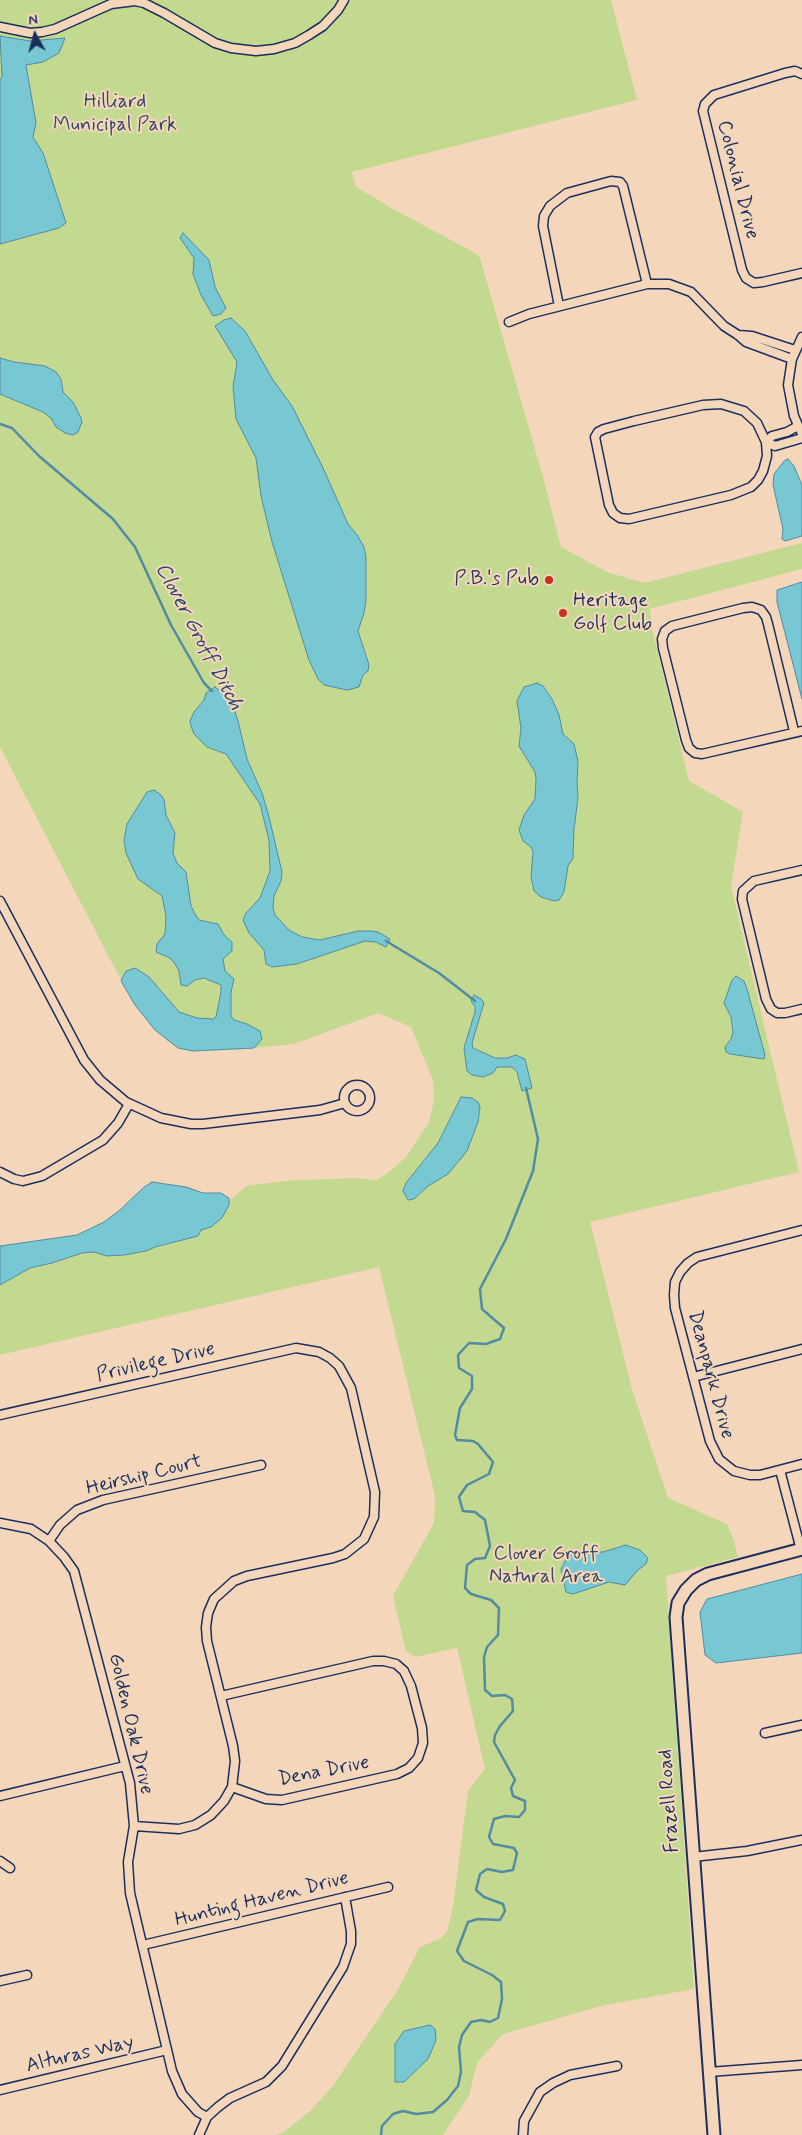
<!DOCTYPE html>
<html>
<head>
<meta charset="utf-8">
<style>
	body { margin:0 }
	#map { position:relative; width:802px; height:2135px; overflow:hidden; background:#f4d7ba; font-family:Mynerve,sans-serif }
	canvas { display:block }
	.north { position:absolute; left:10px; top:10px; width:50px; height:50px; -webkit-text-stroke:4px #f4d7ba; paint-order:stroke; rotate:353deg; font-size:14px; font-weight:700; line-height:20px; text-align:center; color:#1b2f5e }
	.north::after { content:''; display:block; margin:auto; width:18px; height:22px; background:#1b2f5e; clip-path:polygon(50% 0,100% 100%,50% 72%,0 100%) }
</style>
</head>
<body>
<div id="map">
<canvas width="802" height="2135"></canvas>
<div class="north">N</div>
</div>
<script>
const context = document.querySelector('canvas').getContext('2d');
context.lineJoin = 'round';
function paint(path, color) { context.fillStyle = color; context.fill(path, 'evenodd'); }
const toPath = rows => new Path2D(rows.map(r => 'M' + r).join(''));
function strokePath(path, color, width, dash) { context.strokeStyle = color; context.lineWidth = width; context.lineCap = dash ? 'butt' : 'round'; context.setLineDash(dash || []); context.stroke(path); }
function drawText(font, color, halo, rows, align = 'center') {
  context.font = font + ' Mynerve,sans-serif'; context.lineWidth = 4; context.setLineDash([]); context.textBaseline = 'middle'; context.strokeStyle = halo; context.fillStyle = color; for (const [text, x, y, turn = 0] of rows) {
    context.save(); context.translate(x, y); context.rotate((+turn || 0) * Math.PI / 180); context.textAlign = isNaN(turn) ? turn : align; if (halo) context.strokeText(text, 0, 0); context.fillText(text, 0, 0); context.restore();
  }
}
paint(toPath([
	[0,0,611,0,637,100,352,172,356,187,393,209,475,253,480,258,543,477,561,547,607,572,644,583,802,543,802,569,650,609,652,629,689,781,743,812,731,886,799,1172,590,1222,632,1389,668,1498,727,1524,733,1538,738,1557,666,1576,694,1989,605,2005,503,2034,477,2063,469,2096,443,2135,276,2135,284,2132,310,2111,332,2087,397,1991,420,1947,440,1939,447,1931,453,1907,468,1791,485,1769,457,1648,416,1657,406,1651,393,1596,434,1523,435,1496,379,1267,0,1355,0,1246,77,1235,104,1222,120,1210,143,1188,152,1182,186,1187,203,1193,221,1193,230,1200,247,1186,283,1181,353,1178,376,1180,388,1173,406,1157,429,1122,434,1100,433,1080,411,1027,378,1013,294,1044,233,1050,193,1051,181,1049,166,1040,135,1005,126,990,0,747]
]), '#c3d98f');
const water = toPath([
	[0,36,30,41,65,38,59,53,43,62,26,65,36,123,33,137,43,153,66,223,59,228,0,244,0,79,2,77,0,36],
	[183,233,209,260,215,287,226,308,221,314,213,316,201,295,193,274,194,258,180,238,183,233],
	[231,318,245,331,273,380,292,406,323,468,348,524,357,535,364,547,366,558,366,600,364,613,358,631,369,665,368,671,363,675,359,687,347,690,324,685,318,679,309,660,272,542,261,496,256,458,236,419,233,387,237,362,215,326,224,320,231,318],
	[0,358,14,362,45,366,56,372,61,379,63,392,73,402,81,418,82,422,78,432,73,435,65,433,56,427,51,418,43,412,0,394,0,358],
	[788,459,794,466,802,485,802,536,785,541,782,539,783,529,773,485,774,474,784,461,788,459],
	[802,582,802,699,777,602,777,590,802,582],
	[537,683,543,686,552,699,559,715,563,734,574,744,578,761,577,782,578,798,574,829,573,858,568,866,564,892,559,900,554,901,541,897,534,891,531,877,533,852,531,847,523,841,519,830,524,815,535,799,536,779,535,772,519,746,521,728,517,701,524,687,537,683],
	[215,687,224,694,233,706,238,721,247,759,262,793,268,813,282,872,281,881,274,896,273,908,275,915,289,930,302,937,320,940,358,931,371,931,378,932,390,939,386,947,376,942,365,941,297,964,272,967,266,964,264,950,249,933,243,920,246,913,260,898,270,871,269,840,260,804,226,754,207,747,194,734,191,726,190,721,194,712,204,700,206,693,215,687],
	[154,790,161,795,164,800,166,815,175,833,173,853,177,863,186,872,191,906,195,914,199,920,218,924,224,935,232,942,232,951,223,959,225,971,234,979,231,992,231,1016,234,1020,247,1024,260,1031,262,1039,254,1048,193,1051,178,1048,155,1030,135,1005,121,981,126,971,135,968,149,977,179,1012,197,1018,213,1019,216,1017,221,992,221,985,204,978,195,980,187,986,181,985,179,971,175,964,170,958,156,952,157,944,165,934,166,916,162,896,138,879,126,853,124,840,127,824,147,792,154,790],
	[736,976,744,981,747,989,765,1055,764,1059,730,1054,726,1052,725,1047,731,1039,733,1032,731,1017,724,1003,732,980,736,976],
	[474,995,481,999,484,1003,472,1043,473,1048,495,1058,507,1058,516,1055,525,1059,532,1088,522,1091,517,1072,512,1067,497,1067,493,1073,483,1077,472,1075,467,1071,464,1048,475,1012,475,1007,471,1001,474,995],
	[461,1097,472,1098,478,1102,480,1107,478,1122,467,1151,448,1174,428,1186,414,1199,408,1200,403,1191,406,1183,438,1143,461,1097],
	[152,1182,186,1187,203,1193,221,1193,229,1198,229,1205,222,1218,211,1227,201,1230,198,1236,155,1247,146,1251,124,1255,107,1256,94,1252,82,1253,52,1263,30,1268,0,1285,0,1246,77,1235,104,1222,120,1210,143,1188,152,1182],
	[626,1545,640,1550,648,1558,646,1564,638,1570,625,1585,609,1582,573,1594,566,1592,561,1569,567,1557,574,1553,603,1552,626,1545],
	[802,1574,802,1653,716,1663,705,1655,700,1612,707,1599,802,1574],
	[430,2025,435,2029,436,2040,428,2059,404,2082,395,2082,395,2044,404,2031,430,2025]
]);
paint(water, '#77c8d2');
strokePath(water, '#528ba4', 1);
strokePath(toPath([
	[0,424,12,428,39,456,113,519,135,547,171,625,204,683,212,691],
	[386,941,439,973,475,1001],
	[381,2135,382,2126,393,2114,403,2111,416,2114,433,2112,447,2100,458,2086,461,2072,459,2047,462,2035,471,2022,481,2020,490,2022,498,2018,502,1999,501,1982,492,1975,464,1961,457,1951,468,1922,478,1919,500,1920,505,1911,503,1904,484,1897,476,1890,480,1874,487,1869,502,1872,513,1870,517,1853,514,1848,493,1844,489,1837,494,1819,505,1816,519,1817,525,1810,525,1801,513,1796,511,1788,515,1780,494,1742,495,1735,500,1726,513,1711,512,1699,505,1695,492,1696,485,1690,484,1657,487,1647,498,1635,499,1608,491,1600,471,1594,465,1588,467,1565,475,1559,485,1558,490,1546,485,1520,475,1512,463,1511,459,1497,467,1485,489,1474,493,1462,478,1444,473,1441,457,1440,455,1435,460,1408,472,1389,472,1376,459,1368,458,1355,469,1343,486,1344,500,1339,504,1328,482,1309,480,1289,506,1239,533,1171,538,1139,526,1088]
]), '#528ba4', 2.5);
const street = toPath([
	[0,27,30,33,42,32,55,29,111,4,135,1,144,3,164,13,215,43,231,48,256,51,274,49,295,43,309,35,323,26,338,10,344,0],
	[802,74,795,71,785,73,714,95,705,104,703,111,742,270,746,278,754,283,763,282,802,273],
	[559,306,543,226,544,216,550,206,567,193,611,181,620,182,623,186,647,284],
	[509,322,529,314,647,284,669,284,691,292,724,326,738,335,746,342,792,359],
	[738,335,752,336,795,350],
	[802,337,792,359,788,385,794,416,802,434],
	[766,442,767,456,763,471,758,480,751,487,731,495,629,519,620,518,613,513,609,505,595,437,598,432,604,429,634,421,703,405,721,404,744,411,757,423,766,442,775,446,802,438],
	[766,442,772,436,787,432,798,426],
	[794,731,768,624,766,617,761,610,752,607,743,608,672,626,665,631,662,639,663,648,686,740,689,748,695,753,702,754,802,731],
	[802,870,754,881,743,891,742,899,766,999,771,1009,777,1013,785,1013,802,1009],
	[0,901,84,1060,100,1080,126,1102,161,1118,191,1124,203,1124,320,1110,345,1103],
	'344 1098a13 13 0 1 1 26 0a13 13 0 1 1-26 0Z',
	[0,1172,14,1179,23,1181,42,1176,103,1140,118,1123,129,1104],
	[802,1230,697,1257,688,1263,680,1272,675,1282,674,1295,675,1308,710,1441,719,1459,734,1471,750,1475,760,1475,802,1464],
	[693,1377,802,1349],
	[0,1415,296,1348,319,1352,330,1358,339,1366,351,1388,375,1492,374,1517,364,1539,345,1554,333,1558,247,1576,234,1581,214,1599,208,1613,206,1627,207,1641,233,1746,235,1761,232,1787,224,1801,211,1815,195,1825,179,1829,134,1826],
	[780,1470,801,1550],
	[0,1523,31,1529,49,1541,64,1557,74,1571,130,1783,134,1826,128,1862,130,1893,172,2071,182,2094,198,2112,207,2117],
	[49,1541,60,1525,77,1510,103,1500,261,1465],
	[221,1696,373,1661,384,1661,396,1664,404,1671,411,1686,422,1728,423,1743,418,1758,409,1768,397,1774,282,1800,266,1799,232,1787],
	[765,1733,802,1725],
	[0,1796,125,1766],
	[693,1857,747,1851,802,1840],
	[0,1861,10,1868],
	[143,1945,388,1887],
	[0,1981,27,1975],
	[709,2072,802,2065],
	[0,2090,167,2050],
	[199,2135,207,2117,218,2107,230,2098,266,2082,282,2066,343,1967,351,1944,351,1931,345,1897],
	[523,2135,524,2121,540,2092,553,2083,570,2075,617,2066]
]);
const secondary = toPath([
	[714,2135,676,1617,678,1603,686,1590,696,1580,708,1574,802,1549]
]);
strokePath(street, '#1b2f5e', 11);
strokePath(secondary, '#1b2f5e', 15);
strokePath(street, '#f4d7ba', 8);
strokePath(secondary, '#f4d7ba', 11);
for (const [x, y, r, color] of [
	[549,580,5,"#c8321e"],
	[563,613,5,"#c8321e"]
]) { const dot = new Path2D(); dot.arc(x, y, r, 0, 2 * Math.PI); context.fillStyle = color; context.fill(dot); strokePath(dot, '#f4d7ba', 2); }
drawText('20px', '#344865', '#f4d7ba', [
	["Hilliard",115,103],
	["Municipal Park",115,126],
	["Clover Groff",546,1555],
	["Natural Area",546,1578]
]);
drawText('20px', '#1b2f5e', '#f4d7ba', [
	["Colonial Drive",737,180,76],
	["Privilege Drive",156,1363,-13],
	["Deanpark Drive",710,1375,75],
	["Heirship Court",144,1476,-14],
	["Golden Oak Drive",130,1724,77],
	["Dena Drive",324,1772,-11],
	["Frazell Road",670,1801,-94],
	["Hunting Haven Drive",262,1900,-14],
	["Alturas Way",80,2055,-13]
]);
drawText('20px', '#1b2f5e', '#f4d7ba', [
	["P.B.'s Pub",539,580],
	["Heritage",573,602,"left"],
	["Golf Club",573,625,"left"]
], 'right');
drawText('italic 21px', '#29466f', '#f4d7ba', [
	["Clover Groff Ditch",198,637,62]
]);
</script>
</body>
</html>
